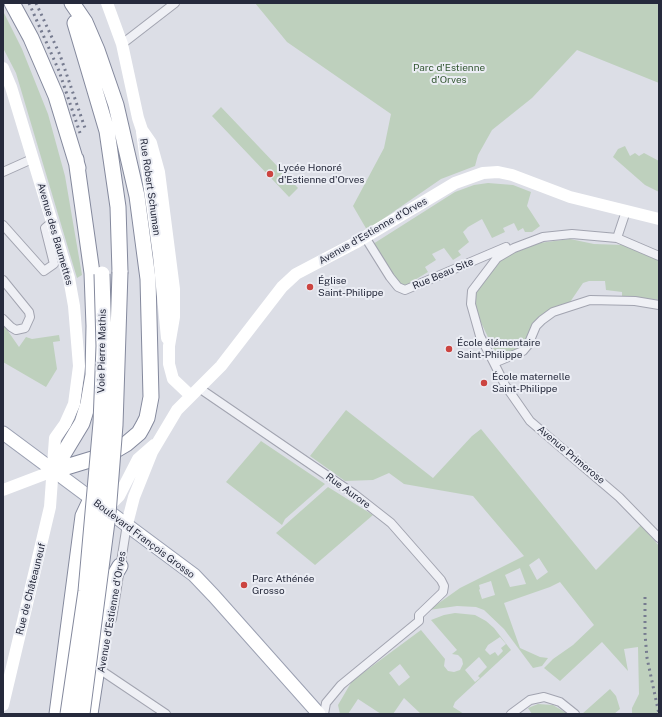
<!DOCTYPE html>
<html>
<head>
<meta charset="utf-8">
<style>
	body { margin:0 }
	#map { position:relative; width:662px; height:717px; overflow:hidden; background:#dcdee6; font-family:"Public Sans",sans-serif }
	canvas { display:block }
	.frame { position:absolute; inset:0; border:4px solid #262a3c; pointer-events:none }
</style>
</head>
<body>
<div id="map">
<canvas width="662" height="717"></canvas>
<div class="frame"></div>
</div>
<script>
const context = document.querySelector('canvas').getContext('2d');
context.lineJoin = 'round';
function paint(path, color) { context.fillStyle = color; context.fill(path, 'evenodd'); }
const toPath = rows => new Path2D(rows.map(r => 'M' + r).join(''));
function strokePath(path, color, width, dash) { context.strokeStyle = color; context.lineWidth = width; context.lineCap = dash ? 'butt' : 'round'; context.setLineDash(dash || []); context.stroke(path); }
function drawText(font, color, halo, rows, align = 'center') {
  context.font = font + ' "Public Sans",sans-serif'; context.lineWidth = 4; context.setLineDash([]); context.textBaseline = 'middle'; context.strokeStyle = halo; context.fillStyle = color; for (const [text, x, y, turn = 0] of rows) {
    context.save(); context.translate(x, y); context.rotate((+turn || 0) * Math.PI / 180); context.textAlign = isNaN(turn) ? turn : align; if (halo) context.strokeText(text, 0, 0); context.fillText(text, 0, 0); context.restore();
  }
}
paint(toPath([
	[255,3,659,3,659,83,577,50,532,98,492,130,478,155,475,166,441,179,367,230,353,206,384,148,391,114,287,42],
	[3,11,22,49,48,114,65,176,82,275,77,278,16,73,3,48],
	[221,107,298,188,289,197,212,116],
	[625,146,630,156,635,153,639,156,644,153,659,161,659,192,645,185,613,157,618,149],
	[488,183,513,185,531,192,527,206,540,226,532,232,525,232,523,228,518,231,514,223,503,228,505,232,492,238,482,219,468,227,463,232,469,242,458,251,461,255,453,260,444,248,432,254,436,260,425,267,428,272,403,287,400,286,373,244,455,192,474,185],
	[570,239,594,244,623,245,659,259,659,300,622,296,622,292,606,290,605,281,589,281,583,283,568,305,541,318,525,346,502,357,497,356,475,310,476,288,496,263,508,255,539,243],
	[3,324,19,347,26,337,32,339,59,335,60,341,53,342,57,369,46,387,3,362],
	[346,410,433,478,472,436,481,429,596,570,641,525,659,546,659,714,632,714,632,708,639,694,638,647,624,649,628,671,602,642,560,681,544,668,553,659,573,645,594,625,560,582,550,587,504,603,520,648,540,657,548,658,542,666,533,668,504,629,484,610,476,607,457,606,429,610,460,588,524,556,473,496,404,484,389,473,373,480,345,481,310,456],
	[539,558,548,572,537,580,529,565],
	[520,568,526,584,510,587,505,575],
	[491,581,495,595,482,599,479,590,480,589,479,585],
	[261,441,325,484,285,519,282,525,226,482],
	[328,487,373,515,315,565,276,533],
	[455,613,475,615,486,621,494,628,511,650,455,702,453,707,464,714,421,714,404,698,393,714,381,714,358,699,348,714,340,714,338,705,352,681,421,630,445,659,444,666,448,671,454,672,460,670,463,664,462,659,458,655,452,654,457,650,431,620,444,615],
	[500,637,506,644,501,648,503,651,498,656,495,652,490,655,485,650,488,645],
	[479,657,487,667,478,676,480,678,475,682,465,670],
	[400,664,410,677,399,686,389,673],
	[610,689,616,696,620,709,614,714,582,714],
	[538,704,553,705,568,714,532,714,528,708]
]), '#bed0bd');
const street = toPath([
	[122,44,175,3],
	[3,172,32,159],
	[626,211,617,238,572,234,543,237,514,248,497,258,472,291,471,304,480,336,494,363,523,351,528,345,536,326,542,320,553,312,590,300,635,301,659,305],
	[3,225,44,271,54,264,45,228,52,222],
	[365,237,390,277,398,287,405,290,506,247],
	[617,238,659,256],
	[3,280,29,312,30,317,25,328,16,330,11,327,3,319],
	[494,363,505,385,530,421,619,497,659,538],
	[199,388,354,494,391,523,441,580,444,586,443,592,419,615,419,621,341,685,326,703,324,714],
	[112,619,127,524],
	[102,671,166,714],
	[511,714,530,700,544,697,560,702,575,714]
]);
const primary = toPath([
	[3,433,194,575,214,596,319,714]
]);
const highway = toPath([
	[12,3,31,38,56,96,78,168],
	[75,23,107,131,118,207,120,272],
	[53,471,109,454,126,444,139,433,143,426,147,418,151,397,148,279,137,196,116,105,97,50,85,22,72,3],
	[53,471,82,423,88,404,93,375,94,326,92,273,76,159],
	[57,714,83,516,91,499],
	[90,714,110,583,120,566]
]);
strokePath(street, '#a2a4b0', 10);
strokePath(primary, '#9ba0b2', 15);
strokePath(highway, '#84899d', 17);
strokePath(street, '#eff0f5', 8);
strokePath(toPath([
	[107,3,122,44,138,118,142,130,151,143,159,172,174,289,174,317,169,346,169,364,173,379,191,396],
	[3,68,11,87,69,278,74,306,79,366,74,404,65,424,55,438,50,507,3,705],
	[142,132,159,255,167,338],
	[3,490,53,471],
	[104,505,112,503,119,496,138,459,154,445],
	[127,524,134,497,152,452,177,410,221,366,282,287,296,274,355,243,455,183,483,173,498,172,512,175,570,197,659,219]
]), '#fff', 12);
strokePath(primary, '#fff', 13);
strokePath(highway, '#fff', 15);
strokePath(toPath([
	[29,3,59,71,80,133],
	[36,3,60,55,86,131],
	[645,597,645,634,647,658,659,714]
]), '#767b8f', 3, [2, 4]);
const highwayBridge = toPath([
	[68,714,86,591,101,423,104,346,102,274],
	[82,714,108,514,115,425,120,272]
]);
strokePath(highwayBridge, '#84899d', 17, []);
strokePath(highwayBridge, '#fff', 15);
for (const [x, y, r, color] of [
	[270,174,4,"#cc4440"],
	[310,287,4,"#cc4440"],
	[449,349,4,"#cc4440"],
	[484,383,4,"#cc4440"],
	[244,585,4,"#cc4440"]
]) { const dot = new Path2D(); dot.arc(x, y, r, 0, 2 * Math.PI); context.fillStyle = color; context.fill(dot); strokePath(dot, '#ebedf4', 1.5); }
drawText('10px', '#345833', '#ebedf4', [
	["Parc d'Estienne",449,68],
	["d'Orves",449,80]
]);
drawText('10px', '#262a3c', '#ebedf4', [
	["Lycée Honoré",278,168],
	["d'Estienne d'Orves",278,180],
	["Église",318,281],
	["Saint-Philippe",318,293],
	["École élémentaire",457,343],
	["Saint-Philippe",457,355],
	["École maternelle",492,377],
	["Saint-Philippe",492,389],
	["Parc Athénée",252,579],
	["Grosso",252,591]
], 'left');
drawText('10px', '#262a3c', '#ebedf4', [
	["Rue Robert Schuman",150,187,82],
	["Avenue d'Estienne d'Orves",373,231,-30],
	["Avenue des Baumettes",55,234,74],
	["Rue Beau Site",443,274,-23],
	["Voie Pierre Mathis",102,351,-89],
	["Avenue Primerose",571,455,40],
	["Rue Aurore",348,491,36],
	["Boulevard François Grosso",144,539,37],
	["Rue de Châteauneuf",31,589,-76],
	["Avenue d'Estienne d'Orves",112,612,-80]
]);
</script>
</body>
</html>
